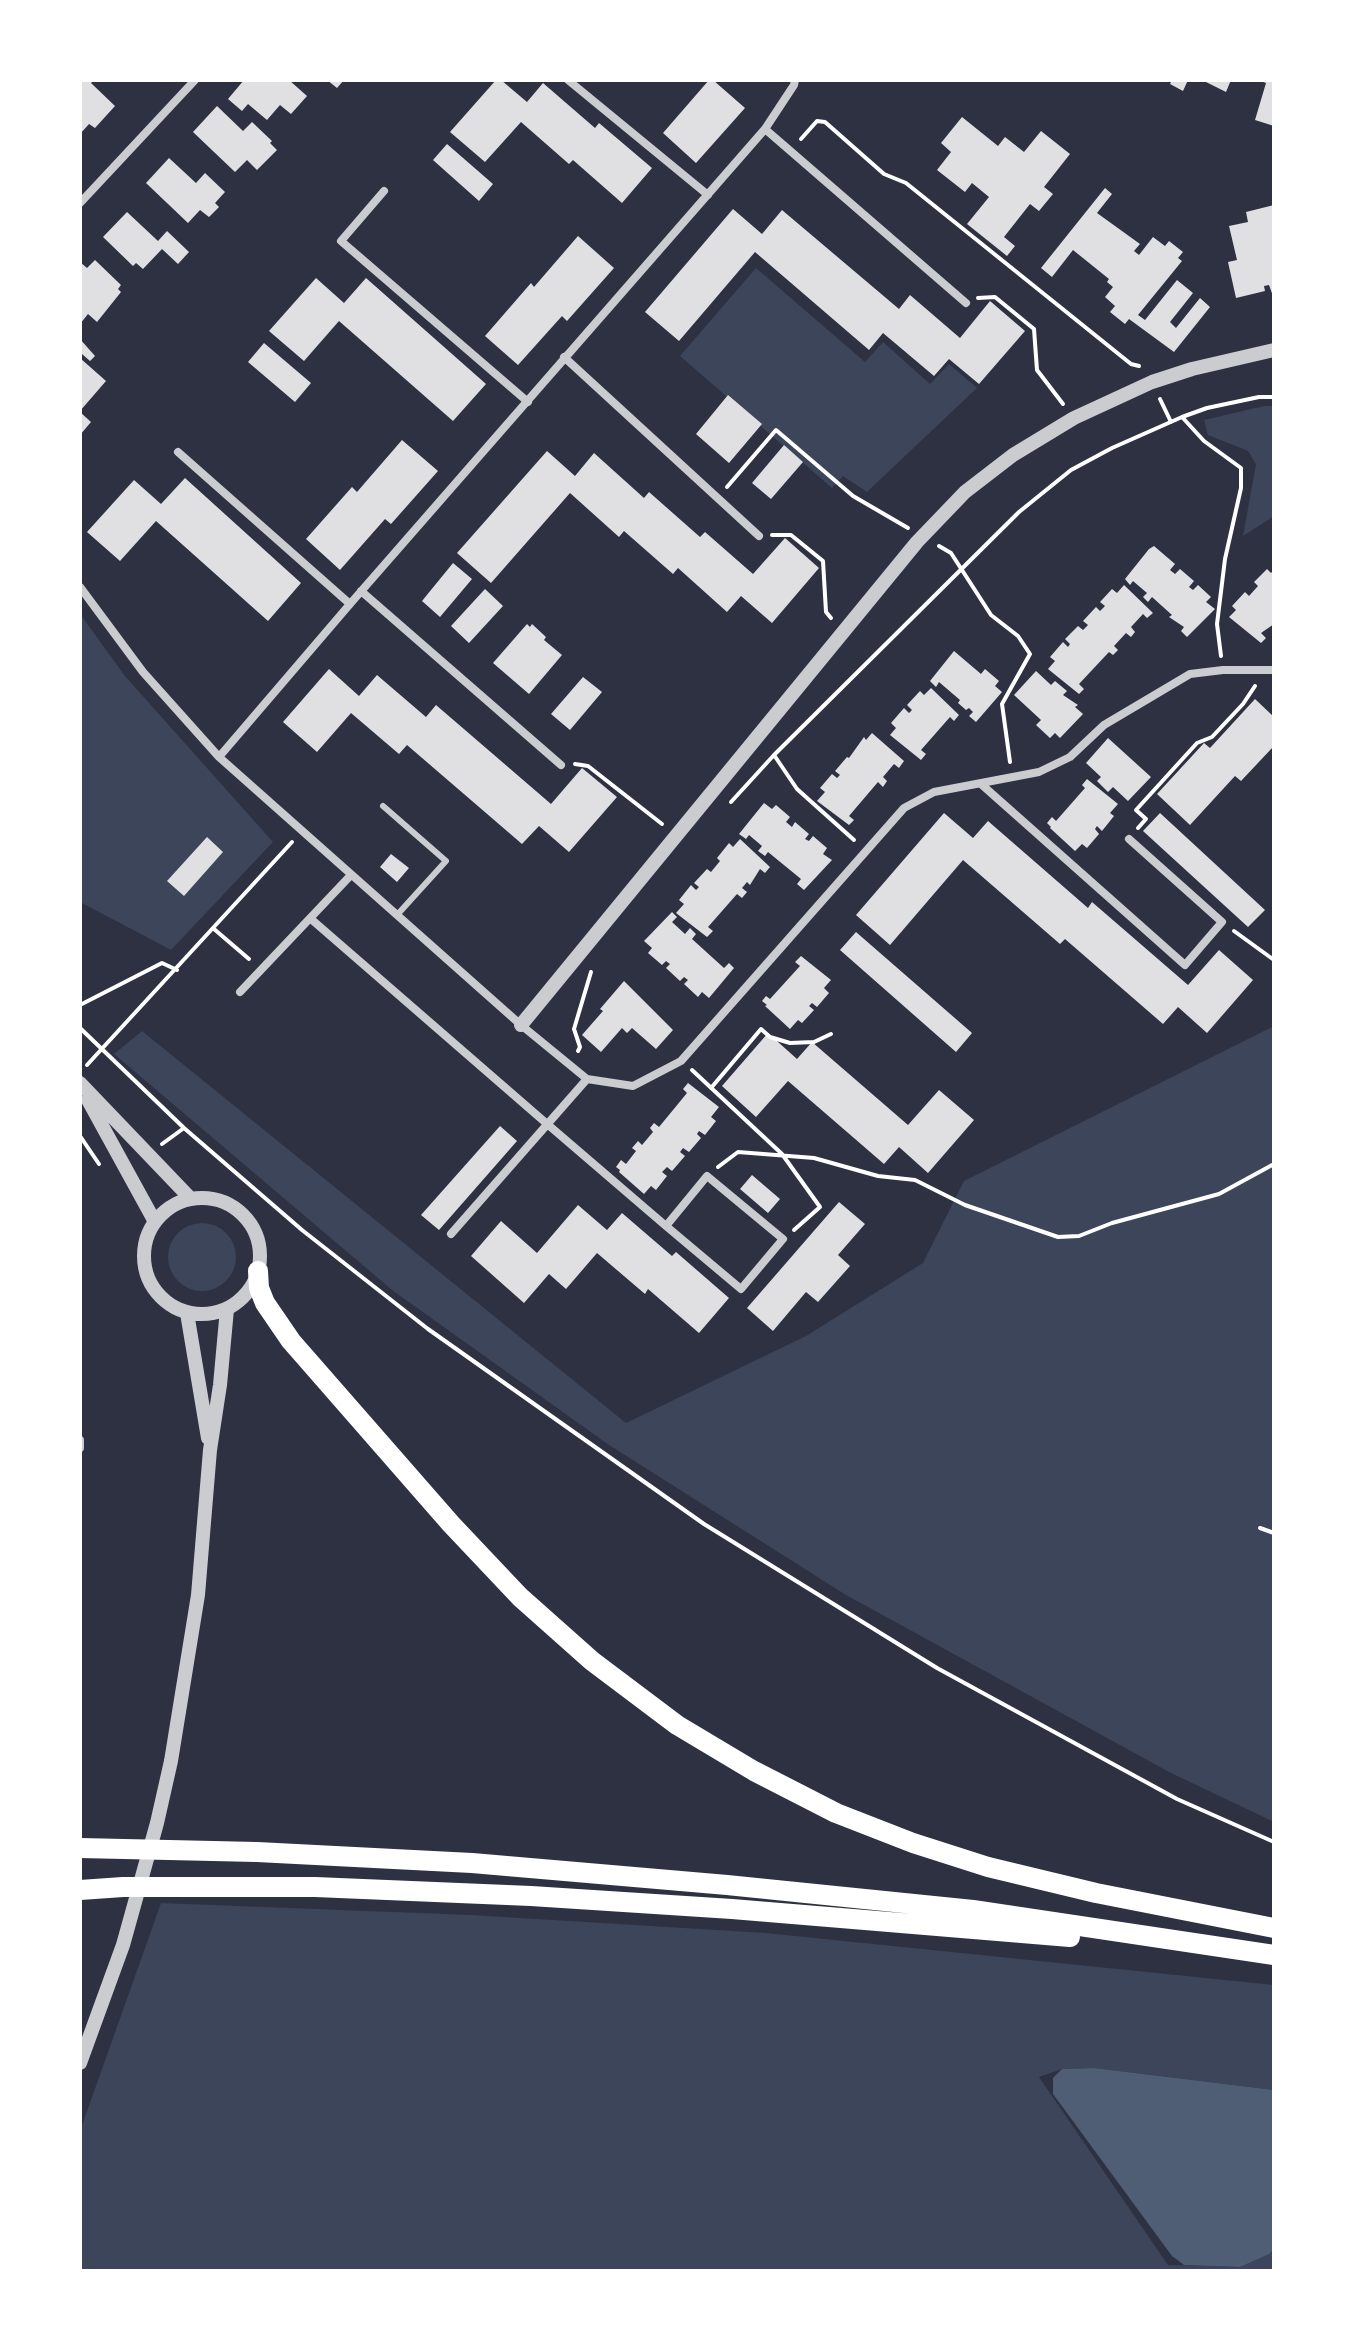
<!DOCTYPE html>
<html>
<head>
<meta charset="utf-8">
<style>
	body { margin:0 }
	#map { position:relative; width:1354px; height:2351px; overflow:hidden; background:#2d3142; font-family:Lato,sans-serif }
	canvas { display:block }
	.frame { position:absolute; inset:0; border:82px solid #fff; pointer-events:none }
</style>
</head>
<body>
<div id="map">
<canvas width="1354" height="2351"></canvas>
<div class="frame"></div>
</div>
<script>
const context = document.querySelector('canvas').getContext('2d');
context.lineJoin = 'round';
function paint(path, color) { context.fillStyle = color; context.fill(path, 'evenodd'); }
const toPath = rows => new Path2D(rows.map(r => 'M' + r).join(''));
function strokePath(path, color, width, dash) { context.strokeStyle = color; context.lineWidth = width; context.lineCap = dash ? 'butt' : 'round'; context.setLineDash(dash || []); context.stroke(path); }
paint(toPath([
	[756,268,865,362,883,342,930,384,949,364,977,388,867,492,843,476,832,488,680,356],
	[1264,406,1274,406,1274,516,1243,536,1256,464,1248,451,1208,435,1204,420],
	[80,614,125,676,273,842,171,950,80,902],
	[1274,1026,1274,1822,1171,1773,846,1595,609,1445,392,1290,114,1054,142,1031,626,1423,806,1336,923,1263,964,1181],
	'168 1257a34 34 0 1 1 68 0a34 34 0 1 1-68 0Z',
	[161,1903,471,1915,766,1933,1274,1985,1274,2090,1094,2068,1062,2069,1039,2077,1168,2265,1240,2267,1274,2249,1274,2271,80,2271,80,2131]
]), '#3c4559');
paint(toPath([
	[1094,2068,1274,2090,1274,2249,1269,2254,1240,2267,1184,2265,1172,2256,1053,2094,1053,2078,1062,2069]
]), '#4f5d75');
paint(toPath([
	[80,80,94,80,91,83,115,106,95,128,89,124,80,134],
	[244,80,289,80,307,96,291,114,280,105,267,120,248,104,242,111,228,99],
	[327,80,344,80,337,88],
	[496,80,501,80,527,102,543,83,595,128,599,123,652,168,622,203,573,160,569,164,521,122,485,162,450,132],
	[709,80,713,80,745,108,696,163,663,133],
	[1172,80,1188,80,1183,91,1170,84],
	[1202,80,1231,80,1226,92],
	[1274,80,1274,126,1255,120,1266,83,1258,80],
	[217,106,243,131,252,122,272,141,270,143,277,150,257,170,247,160,235,172,193,132],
	[962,117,998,146,1005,137,1024,152,1041,131,1070,154,1044,187,1053,194,1039,211,1030,204,1004,237,1015,246,1007,256,967,224,989,197,972,183,965,192,937,170,951,152,941,143],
	[447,144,493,184,479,201,433,160],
	[169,158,196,183,205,173,225,192,215,203,219,207,209,217,200,210,188,223,146,183],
	[1105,188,1112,194,1097,213,1140,244,1134,251,1139,255,1153,237,1165,246,1169,241,1183,252,1178,258,1182,261,1138,315,1145,320,1177,280,1193,293,1170,322,1176,328,1200,298,1210,307,1174,352,1129,319,1125,324,1110,312,1115,306,1105,297,1113,287,1107,282,1109,279,1073,250,1052,277,1041,268],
	[1274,205,1274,299,1269,285,1264,286,1265,291,1236,298,1228,262,1237,260,1229,226,1248,222,1246,212],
	[733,209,762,234,782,210,899,309,910,295,960,338,990,301,1025,331,979,384,949,359,934,376,883,333,869,350,755,252,679,341,645,312],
	[127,212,158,241,167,231,189,252,178,264,162,249,143,269,136,263,133,266,103,237],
	[578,236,614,268,567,321,562,316,518,365,485,336,531,283,534,287],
	[95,260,121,285,118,289,121,292,97,322,88,314,80,324,80,262,87,268],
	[316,278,344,303,366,278,486,384,453,421,339,321,304,361,269,331],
	[80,339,95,356,90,361,82,354,80,356],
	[264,343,311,383,295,402,248,362],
	[80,358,106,381,80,411],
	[728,395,762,424,729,463,696,434],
	[80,412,91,422,80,435],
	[402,440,438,471,391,524,385,519,340,570,306,539,352,487,357,492],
	[784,445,803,462,771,499,752,483],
	[547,451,575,476,594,453,644,498,649,492,700,537,705,532,753,574,785,538,819,568,772,623,741,596,727,612,678,568,673,574,624,531,619,537,570,493,491,583,457,553],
	[185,478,301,583,268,621,156,521,120,561,87,532,134,480,161,504],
	[1154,546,1175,564,1170,570,1175,574,1180,569,1194,581,1189,587,1193,590,1198,585,1211,597,1206,602,1215,609,1187,637,1181,631,1184,627,1169,617,1172,615,1152,597,1148,602,1143,597,1147,593,1133,581,1130,585,1125,579,1149,549],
	[453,563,472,579,440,617,422,601],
	[1267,569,1271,573,1274,570,1274,624,1261,633,1266,638,1261,643,1229,617,1236,610,1232,606,1245,592,1249,596,1258,586,1254,582],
	[1124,585,1153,613,1147,618,1143,614,1131,627,1135,632,1131,637,1126,633,1114,646,1118,650,1113,655,1109,652,1079,684,1084,689,1079,694,1048,669,1055,661,1050,657,1063,642,1068,647,1070,644,1065,639,1078,626,1083,630,1088,625,1083,621,1096,607,1100,611,1105,606,1100,602,1112,589,1117,593],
	[485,589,503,606,469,643,451,626],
	[527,624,530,627,532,624,546,637,544,640,562,655,529,694,493,663],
	[954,651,981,674,985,669,999,681,995,686,1002,692,976,722,969,716,973,712,969,708,966,710,958,703,960,700,939,682,936,687,930,681],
	[329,669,359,696,377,675,426,717,436,705,551,804,582,768,617,797,569,852,539,826,522,844,407,745,399,754,351,713,317,752,283,722],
	[1036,671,1051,685,1055,681,1067,691,1063,695,1078,705,1075,707,1083,714,1060,738,1055,733,1050,738,1036,725,1041,720,1014,695],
	[583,677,602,692,570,730,551,714],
	[931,688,959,715,954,721,950,717,921,750,926,754,921,760,890,735,896,728,891,723,904,708,909,713,912,710,907,705,920,691,924,695],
	[1255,699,1274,717,1274,748,1273,747,1241,781,1235,776,1190,825,1157,794,1204,743,1210,748],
	[872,733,904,761,899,768,894,764,883,777,887,781,883,787,878,782,849,816,854,820,849,825,817,801,825,792,820,788,832,774,837,778,840,775,835,771,847,757,849,758,864,737,866,740],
	[1108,738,1151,777,1128,801,1113,787,1108,792,1097,781,1101,777,1086,763],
	[1087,779,1118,804,1110,813,1114,816,1102,831,1097,826,1095,829,1099,834,1087,848,1082,844,1075,851,1050,828,1051,827,1047,823,1052,817,1056,821,1085,788,1082,785],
	[764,803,772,809,776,805,790,817,786,822,792,827,795,822,809,834,805,839,809,841,813,836,827,848,823,854,832,860,804,890,797,884,801,879,768,852,765,856,758,851,762,846,749,835,746,839,739,834],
	[944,813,973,838,988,821,1088,908,1092,902,1188,985,1219,950,1253,980,1207,1033,1178,1007,1163,1024,1065,939,1060,944,963,860,890,945,856,915],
	[1160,813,1265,910,1248,927,1143,831],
	[207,837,223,852,184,896,167,881],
	[740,839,770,867,765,873,760,869,750,885,747,882,742,888,747,892,742,898,737,894,708,927,713,931,707,937,676,913,684,904,679,900,691,885,696,890,699,887,694,883,707,869,711,872,720,861,717,858,729,843,733,847],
	[391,854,409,868,397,882,380,867],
	[672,912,677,917,672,922,685,934,690,928,696,934,692,939,724,968,729,963,734,968,709,998,702,992,698,997,684,984,688,980,684,977,680,981,666,968,670,964,666,961,662,965,648,953,652,948,644,941],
	[856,932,972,1033,956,1052,840,950],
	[801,956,831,980,824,988,829,993,817,1007,812,1003,809,1006,814,1010,802,1023,798,1020,790,1029,765,1006,767,1005,762,1001,766,996,770,999,800,966,795,962],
	[624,981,673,1030,656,1049,632,1028,627,1033,622,1028,601,1052,582,1035,603,1011,600,1009],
	[768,1033,797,1059,812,1042,908,1125,939,1090,974,1120,928,1173,899,1147,884,1164,788,1081,756,1117,722,1086],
	[688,1083,719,1107,711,1117,716,1121,705,1135,699,1131,697,1134,701,1138,689,1152,683,1148,680,1152,685,1156,672,1171,667,1167,662,1172,667,1176,656,1190,651,1186,644,1194,619,1172,620,1170,616,1167,621,1160,626,1164,636,1151,632,1148,638,1141,642,1145,653,1132,650,1128,654,1123,659,1127,687,1093,683,1089],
	[500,1126,517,1141,439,1230,421,1215],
	[752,1175,780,1199,768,1213,740,1189],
	[839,1202,865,1224,838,1255,850,1266,818,1302,806,1292,773,1331,747,1308],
	[578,1205,607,1230,622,1213,672,1256,676,1252,729,1298,699,1333,648,1289,645,1294,597,1253,566,1289,549,1274,524,1303,471,1256,501,1221,537,1253]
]), '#e0e0e3');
strokePath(toPath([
	[801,139,817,121,825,122,884,174,906,183,1131,364,1139,366],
	[978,298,995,297,1034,329,1037,370,1063,404],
	[1160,399,1171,422],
	[1182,417,1204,441,1241,468,1241,488,1225,559,1217,624,1221,656],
	[727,487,776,430,853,496,908,528],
	[772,535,791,535,823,561,826,612,831,618],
	[939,546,951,553,991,615,1018,636,1030,654,1002,704,1010,762],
	[774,755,797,789,854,840],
	[575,764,588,766,662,824],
	[731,802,774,755,1019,512,1071,470,1112,448,1182,417,1207,408,1259,397,1274,397],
	[1138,828,1146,819,1136,810,1197,743,1212,737,1243,704,1255,686],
	[214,929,249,959],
	[1234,931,1274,960],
	[80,1005,162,963,177,970],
	[80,1028,184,1128,302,1230,428,1329,704,1524,937,1668,1177,1799,1274,1842],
	[578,1051,580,1047,574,1029,591,972],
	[87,1065,292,842],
	[692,1070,782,1154,820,1207,794,1230],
	[711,1088,761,1029,770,1037,790,1043,814,1042,831,1034],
	[80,1136,99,1164],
	[162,1144,184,1128],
	[718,1167,738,1152,814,1158,878,1176,915,1180,965,1205,1058,1237,1079,1236,1112,1223,1219,1194,1274,1164],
	[1260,1528,1274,1533]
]), '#fff', 4);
strokePath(toPath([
	[383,806,446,861,397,915]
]), '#caccd0', 6);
strokePath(toPath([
	[568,80,708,195],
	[765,129,794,85,795,80],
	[384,191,341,241,528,402],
	[80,203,195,80],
	[564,357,759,536],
	[178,452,350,604],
	[80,587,143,672,219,757,521,1025,587,1079,633,1086,681,1061,904,808,934,792,1039,772,1070,757,1104,725,1190,674,1223,670,1274,670],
	[361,591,561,765],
	[219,757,350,604,765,129,966,303],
	[981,784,1185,965,1222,922,1129,839],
	[311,919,546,1123,666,1226,741,1289,783,1239,707,1176,666,1226],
	[240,992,351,875],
	[451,1234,587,1079],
	[80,1440,80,1448]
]), '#caccd0', 8);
strokePath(toPath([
	[521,1025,917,542,965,492,1013,455,1074,418,1152,382,1192,369,1274,350],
	[80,1083,191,1199],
	[88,1100,155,1222],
	'144 1256a58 58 0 1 1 116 0a58 58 0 1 1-116 0Z',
	[187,1313,208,1438],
	[80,2063,123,1945,157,1823,171,1761,198,1595,210,1450,220,1385,227,1309]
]), '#caccd0', 14);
strokePath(toPath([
	[258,1271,259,1288,265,1303,291,1341,451,1524,520,1597,592,1661,677,1725,754,1771,836,1813,913,1843,988,1867,1096,1893,1274,1928],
	[80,1848,257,1852,472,1863,727,1885,973,1910,1274,1955],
	[80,1890,123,1887,315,1887,531,1896,732,1909,1070,1937]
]), '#fff', 20);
</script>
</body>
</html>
